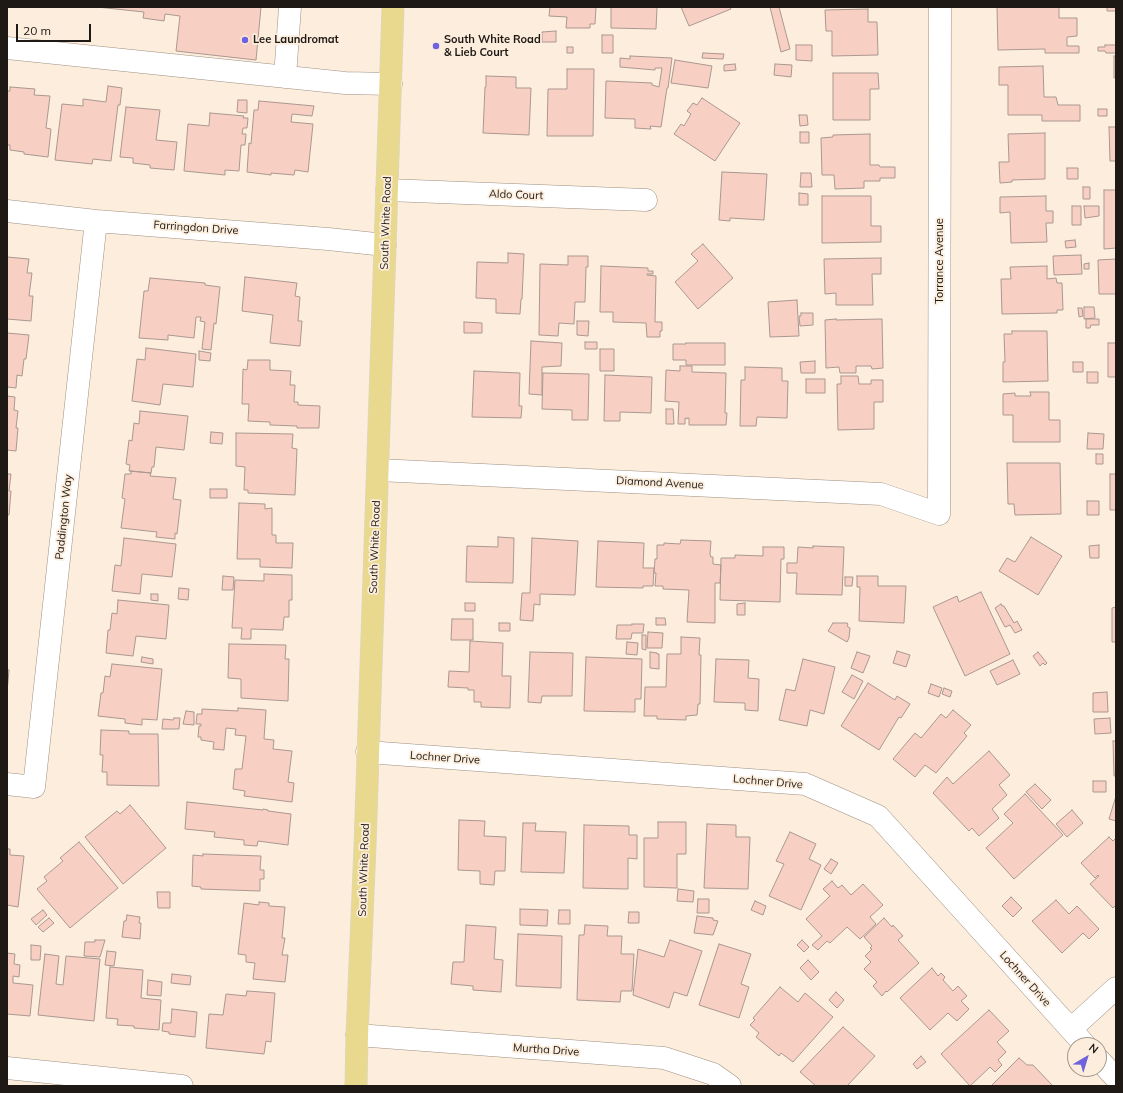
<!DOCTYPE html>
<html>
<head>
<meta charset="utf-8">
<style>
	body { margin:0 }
	#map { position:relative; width:1123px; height:1093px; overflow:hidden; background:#fceddd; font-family:Mulish,sans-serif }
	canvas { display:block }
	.frame { position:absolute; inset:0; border:8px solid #1e1914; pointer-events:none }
	.north { position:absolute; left:1067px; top:1037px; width:40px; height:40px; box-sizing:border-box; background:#fceddd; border:1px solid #a3988d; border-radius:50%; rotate:38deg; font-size:11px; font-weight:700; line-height:16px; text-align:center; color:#1e1914 }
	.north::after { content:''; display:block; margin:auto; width:14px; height:18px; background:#6f62dc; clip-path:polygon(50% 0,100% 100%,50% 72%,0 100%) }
	.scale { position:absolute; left:16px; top:24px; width:75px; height:18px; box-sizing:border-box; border:2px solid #1e1914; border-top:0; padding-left:5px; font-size:12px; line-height:14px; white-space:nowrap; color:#1e1914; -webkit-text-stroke:3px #fceddd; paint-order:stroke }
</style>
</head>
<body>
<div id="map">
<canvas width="1123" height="1093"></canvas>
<div class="frame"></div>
<div class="north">N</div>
<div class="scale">20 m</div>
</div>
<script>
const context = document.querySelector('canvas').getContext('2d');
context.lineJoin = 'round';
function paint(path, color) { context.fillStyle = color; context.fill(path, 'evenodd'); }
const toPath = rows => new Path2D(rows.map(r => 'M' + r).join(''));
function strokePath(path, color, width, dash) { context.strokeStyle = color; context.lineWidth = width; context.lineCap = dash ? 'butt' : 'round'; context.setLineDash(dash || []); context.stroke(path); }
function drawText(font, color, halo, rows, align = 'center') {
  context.font = font + ' Mulish,sans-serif'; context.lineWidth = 3.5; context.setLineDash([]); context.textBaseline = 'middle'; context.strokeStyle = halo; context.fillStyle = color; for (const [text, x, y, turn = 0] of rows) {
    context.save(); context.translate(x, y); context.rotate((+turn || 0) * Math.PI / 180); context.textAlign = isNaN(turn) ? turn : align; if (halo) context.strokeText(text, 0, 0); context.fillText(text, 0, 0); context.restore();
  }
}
const building = toPath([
	[97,7,261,7,256,60,176,51,180,16,165,14,164,21,143,18,144,12,97,7],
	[550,7,596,7,595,24,590,24,590,28,566,28,567,17,549,16,550,7],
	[611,7,657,7,656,29,611,28,611,7],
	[681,7,730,7,731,9,689,26,681,7],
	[770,7,779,7,790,49,781,52,770,7],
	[997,7,1059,7,1059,18,1077,18,1077,36,1067,37,1067,46,1079,46,1079,53,1045,53,1045,49,998,50,997,7],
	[1107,7,1116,7,1116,16,1116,11,1107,11,1107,7],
	[868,9,868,22,877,22,878,55,832,56,832,31,826,31,825,10,868,9],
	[556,31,556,42,542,42,542,32,556,31],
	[602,35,613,35,613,53,602,53,602,35],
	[796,45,812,45,812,61,796,60,796,45],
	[1105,45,1116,45,1116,53,1106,53,1105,51,1098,51,1098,47,1105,47,1105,45],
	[567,47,573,47,573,53,567,53,567,47],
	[703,53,724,54,723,59,702,58,703,53],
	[630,56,672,58,668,88,667,88,661,127,650,126,651,129,635,128,635,119,605,118,606,81,652,83,652,85,659,87,662,68,655,68,655,70,620,67,620,58,630,59,630,56],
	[1114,56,1116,56,1116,77,1114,78,1114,56],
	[675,60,712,66,708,88,671,83,675,60],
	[735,64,736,70,724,71,724,65,735,64],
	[775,64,792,65,791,77,774,75,775,64],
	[1043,66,1044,97,1056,97,1058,105,1080,105,1080,121,1042,121,1042,115,1008,115,1008,85,999,85,999,67,1043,66],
	[567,69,594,69,593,136,547,136,548,89,567,89,567,69],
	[833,73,878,73,879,89,870,89,870,120,833,120,833,73],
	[486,76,516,77,516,88,531,88,529,135,483,133,485,87,486,87,486,76],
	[108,86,122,88,120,105,118,105,111,161,93,159,92,164,55,160,62,104,83,106,83,99,106,102,108,86],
	[10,87,35,89,34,95,50,96,46,128,51,129,48,157,24,154,24,152,10,150,10,145,7,145,7,91,10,91,10,87],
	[702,98,740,123,715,161,674,134,681,124,684,126,691,114,687,111,693,103,697,105,702,98],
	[238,100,247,100,247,113,237,112,238,100],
	[259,101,314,106,312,116,292,114,291,122,313,124,308,172,295,170,294,175,271,173,271,175,247,172,249,143,251,144,254,110,258,110,259,101],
	[126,107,160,110,156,140,177,142,174,170,150,168,150,165,133,163,133,158,120,157,126,107],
	[1098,109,1107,109,1107,116,1098,116,1098,109],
	[210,113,244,116,243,118,248,118,247,128,243,128,242,134,246,134,245,145,241,145,239,171,225,170,225,175,184,171,188,124,209,126,210,113],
	[799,115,807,115,808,125,800,126,799,115],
	[1109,127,1116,127,1116,161,1110,161,1109,127],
	[800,132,809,132,809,143,800,143,800,132],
	[1045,133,1045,179,1012,180,1012,182,1000,183,999,162,1009,162,1008,134,1045,133],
	[870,134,870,165,879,165,880,167,895,167,895,178,880,178,880,181,864,181,864,188,835,189,834,175,822,175,821,138,833,137,833,135,870,134],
	[1067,168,1078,168,1078,179,1067,179,1067,168],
	[722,172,767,174,764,220,730,218,730,221,719,220,722,172],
	[801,173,811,173,812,187,800,187,801,173],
	[1083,187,1090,187,1090,199,1083,199,1083,187],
	[1104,190,1116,190,1116,248,1104,249,1104,190],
	[799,193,808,194,808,205,799,205,799,193],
	[822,196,871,196,871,226,881,226,881,242,822,243,822,196],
	[1046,196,1046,211,1053,211,1053,223,1046,223,1047,242,1011,243,1010,212,1000,213,1000,197,1046,196],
	[1072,206,1081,206,1081,225,1072,225,1072,206],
	[1084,206,1099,206,1099,216,1085,218,1084,206],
	[1075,240,1076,247,1066,248,1065,241,1075,240],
	[703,244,733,278,698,309,675,282,698,261,691,254,703,244],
	[508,253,524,254,522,299,521,299,520,314,496,313,496,299,476,298,477,262,508,263,508,253],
	[1081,255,1082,274,1054,275,1053,256,1081,255],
	[568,256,588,256,588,267,586,267,585,302,575,302,574,324,559,323,558,336,539,335,540,264,568,265,568,256],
	[7,257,29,259,27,273,32,273,29,296,33,296,31,321,7,319,7,257],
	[881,258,881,274,872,274,873,305,836,305,836,293,825,294,824,259,881,258],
	[1116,259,1116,294,1099,294,1098,260,1116,259],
	[1089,263,1089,269,1084,269,1084,264,1089,263],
	[601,266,648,268,648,271,653,271,653,274,647,274,647,275,656,276,655,322,662,322,662,331,660,331,660,337,647,337,646,323,613,322,613,312,600,312,601,266],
	[1047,266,1047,279,1056,278,1057,283,1062,283,1063,310,1057,310,1057,313,1002,314,1001,279,1011,279,1010,267,1047,266],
	[245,277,297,283,295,296,300,297,298,321,302,321,300,346,270,343,273,315,242,311,245,277],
	[150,278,205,283,205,285,220,287,216,324,214,323,211,350,202,349,205,322,200,321,201,317,196,317,194,338,168,335,168,340,139,338,144,291,148,291,150,278],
	[797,300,799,336,770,337,768,302,797,300],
	[1084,307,1094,307,1095,318,1084,319,1084,307],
	[1078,308,1082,308,1083,316,1079,317,1078,308],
	[801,313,813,313,813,325,800,326,799,316,801,316,801,313],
	[836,319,836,320,882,319,883,368,872,369,871,366,856,366,856,373,840,373,839,367,826,368,825,320,836,319],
	[1086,319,1099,319,1099,325,1091,325,1090,328,1086,328,1086,319],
	[577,321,589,321,588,336,577,335,577,321],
	[464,322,482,323,482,333,464,333,464,322],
	[1012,331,1047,331,1048,381,1003,382,1003,362,1005,362,1004,334,1012,334,1012,331],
	[7,333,29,335,26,359,24,359,22,376,17,375,16,388,7,387,7,333],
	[531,341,562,343,561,366,542,367,542,395,529,394,531,341],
	[585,342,597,342,597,349,585,349,585,342],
	[686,343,725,343,725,365,686,365,686,360,673,360,673,344,686,344,686,343],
	[1108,343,1116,343,1116,377,1108,377,1108,343],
	[146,348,196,354,193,387,163,384,160,405,132,401,137,359,145,360,146,348],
	[600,349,614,349,614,371,600,371,600,349],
	[199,351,211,353,210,361,199,360,199,351],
	[248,360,270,360,270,370,291,371,290,385,295,385,294,402,298,402,298,405,320,406,319,428,297,428,297,426,270,425,270,422,248,421,249,404,242,404,243,369,247,370,248,360],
	[815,361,815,373,801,373,800,362,815,361],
	[1073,362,1083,362,1083,372,1073,372,1073,362],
	[680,366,692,366,692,372,726,373,725,413,727,413,726,425,689,425,689,418,687,418,687,419,685,418,685,424,678,424,679,402,665,401,666,370,680,371,680,366],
	[745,367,782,368,782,381,788,381,787,418,757,417,756,426,740,426,741,380,745,380,745,367],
	[474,371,520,373,519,406,522,406,521,418,472,417,474,371],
	[1087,372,1098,372,1098,383,1087,383,1087,372],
	[543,373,589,374,588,420,572,420,572,410,542,409,543,373],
	[605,375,652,377,651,413,620,412,620,421,604,421,605,375],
	[841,376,858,376,859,384,871,384,871,380,883,380,883,402,874,402,874,429,838,430,837,384,841,384,841,376],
	[806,379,825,379,825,393,806,393,806,379],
	[1030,392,1049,392,1049,420,1060,420,1060,442,1013,442,1013,415,1003,415,1003,394,1015,393,1015,396,1031,396,1030,392],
	[7,396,15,397,14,410,18,411,16,428,18,428,16,451,7,450,7,396],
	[666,409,673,409,674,424,666,424,666,409],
	[140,411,188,416,184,450,156,447,154,467,152,467,151,473,129,471,130,465,126,464,129,440,132,441,134,423,139,424,140,411],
	[211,432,223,433,222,444,210,443,211,432],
	[236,433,293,434,292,448,297,449,295,495,248,493,248,490,244,490,245,467,236,466,236,433],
	[1088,433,1104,434,1103,449,1087,449,1088,433],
	[1096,454,1103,454,1103,464,1096,464,1096,454],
	[1007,463,1060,463,1061,514,1015,515,1014,504,1008,504,1007,463],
	[131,471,151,473,150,476,176,478,173,499,181,500,177,534,175,533,175,539,156,537,157,532,121,528,125,499,122,498,125,474,131,474,131,471],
	[7,474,11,474,9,491,11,491,9,515,7,515,7,474],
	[1110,474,1116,474,1116,510,1110,510,1110,474],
	[210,489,227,489,227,498,210,498,210,489],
	[1087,501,1099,501,1099,515,1087,515,1087,501],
	[239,503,265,504,265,509,272,508,272,535,276,535,276,543,293,543,292,568,260,567,260,559,237,559,239,503],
	[498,537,514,538,513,583,466,582,467,546,498,547,498,537],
	[1031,537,1062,556,1038,595,999,571,1007,558,1015,562,1031,537],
	[124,538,176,544,172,577,142,574,140,594,112,591,115,565,121,566,124,538],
	[532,538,578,541,575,595,540,594,540,605,534,604,533,621,520,620,522,593,530,593,532,538],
	[681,540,711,541,710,554,711,557,713,557,713,564,721,565,720,583,715,583,715,623,687,622,689,590,663,589,663,586,655,586,656,573,654,573,655,559,657,559,657,545,664,545,664,543,680,544,681,540],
	[598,541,644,543,643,568,654,568,653,586,643,586,643,588,596,587,598,541],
	[1099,545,1099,558,1090,558,1089,546,1099,545],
	[813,546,844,547,842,595,796,594,797,573,787,573,787,563,797,563,798,547,813,548,813,546],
	[763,547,784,547,784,559,781,559,780,602,720,600,721,558,735,558,735,555,763,556,763,547],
	[264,574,292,575,292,600,289,600,289,617,284,617,283,630,251,629,251,639,241,639,242,628,232,628,235,580,264,581,264,574],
	[223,576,234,577,233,590,222,590,223,576],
	[857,576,878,576,878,586,906,586,904,623,859,621,860,587,857,587,857,576],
	[845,577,853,577,852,586,845,586,845,577],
	[179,588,189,589,188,600,178,599,179,588],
	[981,592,1010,654,965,676,933,607,957,596,959,602,981,592],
	[151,594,158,594,158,601,151,600,151,594],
	[118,600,169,605,166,639,136,636,133,656,106,653,108,630,110,630,112,613,117,614,118,600],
	[465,603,475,603,475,611,465,611,465,603],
	[745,603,745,615,737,615,737,604,745,603],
	[1001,604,1002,606,1004,606,1014,623,1017,621,1022,630,1015,633,1010,625,1005,627,995,608,1001,604],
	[1116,607,1116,642,1112,642,1112,608,1116,607],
	[656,618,665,618,666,625,656,625,656,618],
	[452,619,473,619,473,640,451,640,452,619],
	[499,623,510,623,510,631,499,631,499,623],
	[833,623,847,623,848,624,847,626,850,628,849,638,847,642,828,631,833,623],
	[632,624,644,624,643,633,632,633,631,639,616,639,617,625,632,625,632,624],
	[648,632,663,633,662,648,647,648,648,632],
	[642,635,646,635,646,650,642,649,642,635],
	[681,637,700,638,699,655,701,655,700,704,698,704,697,715,686,716,686,720,657,719,657,716,644,716,645,687,666,687,667,654,681,654,681,637],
	[470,641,503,643,502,676,511,676,510,708,481,707,481,702,474,702,474,690,468,690,468,688,448,687,449,671,469,672,470,641],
	[627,642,638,643,637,655,626,654,627,642],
	[229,644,286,645,285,659,289,659,288,701,241,698,241,679,228,678,229,644],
	[897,651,910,655,906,667,893,663,897,651],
	[530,652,573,653,572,696,542,696,541,703,528,702,530,652],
	[650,652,657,653,657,654,659,654,659,669,650,668,650,652],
	[857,652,870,656,863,673,851,668,857,652],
	[1038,652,1047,663,1045,665,1043,663,1040,666,1033,656,1038,652],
	[142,657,153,659,153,664,141,662,142,657],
	[586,657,642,659,641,699,635,699,635,712,584,711,586,657],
	[716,659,749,660,748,678,759,679,758,711,745,710,745,703,714,702,716,659],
	[803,659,835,667,824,714,810,710,807,726,779,720,786,689,795,691,803,659],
	[1013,660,1020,674,997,685,990,671,1013,660],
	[112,664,162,669,157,720,142,719,142,725,125,723,125,719,98,716,101,693,103,693,105,676,110,677,112,664],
	[7,669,9,670,7,692,7,669],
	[852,675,863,681,854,699,842,692,852,675],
	[868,683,895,700,897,696,910,704,901,718,899,717,879,750,841,726,868,683],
	[931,684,942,688,939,697,928,693,931,684],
	[944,688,952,691,950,697,942,694,944,688],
	[1107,692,1108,712,1093,712,1093,693,1107,692],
	[238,708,266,710,264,739,274,740,273,749,292,751,288,782,294,783,292,802,244,796,245,791,233,789,235,769,242,769,246,736,235,735,236,729,226,728,224,750,213,749,214,742,201,740,201,737,198,737,199,726,201,726,201,724,196,724,197,714,202,714,202,709,238,711,238,708],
	[953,710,971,725,964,733,967,736,936,773,925,765,915,777,893,759,915,733,921,738,941,714,946,718,953,710],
	[186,711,194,712,194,725,183,724,186,711],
	[174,718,180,718,179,729,162,729,163,719,173,720,174,718],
	[1110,718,1111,733,1095,734,1094,719,1110,718],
	[101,730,129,731,129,734,158,734,159,786,107,785,107,772,102,772,103,755,100,755,101,730],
	[1113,741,1116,741,1116,776,1114,776,1113,741],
	[989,751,1010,775,999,785,1007,795,992,809,999,818,979,836,972,828,969,831,933,793,947,777,953,784,989,751],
	[1093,781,1106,781,1106,792,1093,792,1093,781],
	[1035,784,1051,800,1042,809,1026,792,1035,784],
	[1025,794,1063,835,1014,879,986,848,1013,823,1004,814,1025,794],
	[1116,796,1116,821,1109,819,1116,796],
	[187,802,263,810,263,809,268,810,268,811,291,814,288,845,258,841,257,846,244,845,244,840,214,837,215,832,185,829,187,802],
	[130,805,166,848,123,884,85,837,117,811,120,814,130,805],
	[1072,810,1083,823,1067,837,1056,824,1072,810],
	[459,820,485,821,484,836,506,837,505,871,495,871,494,885,480,884,480,871,458,870,459,820],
	[658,822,686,822,686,854,677,854,677,888,644,887,644,838,658,838,658,822],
	[523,823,536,823,535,831,566,832,564,873,521,872,523,823],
	[707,824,736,825,736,837,750,837,748,889,704,888,707,824],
	[584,825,629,826,629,835,637,835,637,859,628,858,628,889,583,888,584,825],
	[790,832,816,844,809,859,821,865,801,910,769,896,784,864,776,861,790,832],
	[1109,837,1113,841,1115,839,1116,840,1116,905,1113,908,1090,884,1099,876,1098,875,1095,878,1081,863,1109,837],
	[79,842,118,888,70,928,37,889,47,881,44,877,63,861,60,858,79,842],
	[7,849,10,849,10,855,24,856,18,907,7,905,7,849],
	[203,854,261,856,260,870,264,870,264,879,260,879,260,891,201,889,201,887,192,886,193,855,203,856,203,854],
	[831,859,838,863,831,874,824,869,831,859],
	[832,881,838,888,842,885,851,895,863,884,883,905,870,917,876,924,860,939,847,927,830,943,827,941,818,950,812,945,822,936,806,919,830,896,823,889,832,881],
	[678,889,694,891,693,902,677,901,678,889],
	[157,892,170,892,170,908,158,908,157,892],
	[1011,897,1022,908,1013,917,1002,906,1011,897],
	[698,899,709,899,709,913,697,913,698,899],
	[1056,900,1069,914,1077,906,1099,929,1089,939,1083,933,1062,953,1032,921,1056,900],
	[755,901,766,906,763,915,751,910,755,901],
	[259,902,269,903,269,906,285,907,282,938,285,938,282,955,288,955,285,982,253,979,255,963,246,962,246,955,238,954,244,903,259,905,259,902],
	[520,909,548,910,547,926,520,925,520,909],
	[43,910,47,915,36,925,31,919,43,910],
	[559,910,570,910,570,924,558,924,559,910],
	[629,912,639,912,639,923,628,923,629,912],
	[127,915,140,917,139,923,141,923,140,939,122,937,124,921,126,921,127,915],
	[697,916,713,918,713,920,718,921,713,935,694,933,697,916],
	[49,918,54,923,43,932,38,927,49,918],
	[884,918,892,927,893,925,903,936,898,940,919,963,887,992,886,991,882,996,873,986,877,982,864,969,871,962,865,956,872,949,870,948,872,946,864,937,884,918],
	[466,925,496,927,494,959,503,960,501,992,473,990,473,986,451,984,453,962,464,962,466,925],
	[585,925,608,926,607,936,622,936,621,954,634,954,632,991,621,991,620,1002,577,1000,579,935,584,935,585,925],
	[518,934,562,936,561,988,516,986,518,934],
	[95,940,105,940,100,957,84,956,85,942,95,942,95,940],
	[670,940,702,951,687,996,674,992,669,1008,633,995,638,949,664,957,670,940],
	[802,940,809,947,804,952,797,945,802,940],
	[719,944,751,954,741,984,749,987,739,1018,699,1005,719,944],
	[31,945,41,946,40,960,31,960,31,945],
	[107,951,116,952,114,966,105,965,107,951],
	[7,953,15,954,14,964,20,965,19,977,13,976,13,983,33,985,30,1016,7,1014,7,953],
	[45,954,59,956,56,984,63,985,66,956,100,959,94,1021,38,1015,45,954],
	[808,960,819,972,811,980,800,968,808,960],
	[110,967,143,970,141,998,161,1000,159,1030,134,1028,134,1026,117,1025,118,1019,106,1018,110,967],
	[932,968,938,976,941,973,945,977,943,980,953,991,958,986,967,996,961,1001,969,1009,957,1021,948,1013,930,1030,900,998,932,968],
	[172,974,191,976,190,985,171,983,172,974],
	[148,980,162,982,161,996,147,995,148,980],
	[780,987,798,1002,805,993,833,1017,793,1062,781,1053,779,1056,756,1037,759,1033,750,1025,755,1020,753,1018,780,987],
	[247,991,275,993,271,1042,266,1041,264,1054,206,1048,209,1014,223,1015,226,994,246,996,247,991],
	[836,992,844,1000,837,1008,829,1000,836,992],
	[172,1009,197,1012,195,1037,169,1034,169,1032,162,1031,163,1023,171,1023,172,1009],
	[989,1010,1009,1031,997,1042,1006,1052,998,1060,1002,1065,995,1072,990,1067,970,1086,941,1054,989,1010],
	[843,1027,875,1056,847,1086,816,1086,800,1072,843,1027],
	[921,1056,926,1062,917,1069,913,1064,921,1056],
	[1019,1058,1027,1065,1033,1065,1053,1086,991,1086,1019,1058]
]);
paint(building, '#f8d0c3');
strokePath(building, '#ab9790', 1);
const minor = toPath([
	[7,48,345,83,391,84],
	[285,77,290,7],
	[387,190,646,200],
	[7,211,96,221,328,239,385,245],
	[378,470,881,494,939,514,940,7],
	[367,752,805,784,878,816,1085,1045],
	[7,784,34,787,96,221],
	[1071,1029,1116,988],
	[357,1035,664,1058,713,1074,730,1086],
	[1099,1060,1116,1078],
	[7,1068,182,1086]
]);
const major = toPath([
	[356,1086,357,1035,365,846,393,7]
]);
strokePath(minor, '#9e9082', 23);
strokePath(major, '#d6d6d5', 23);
strokePath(minor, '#fff', 22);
strokePath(major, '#e9d98e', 22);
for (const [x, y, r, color] of [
	[245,40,4,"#6f62dc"],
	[436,46,4,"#6f62dc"]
]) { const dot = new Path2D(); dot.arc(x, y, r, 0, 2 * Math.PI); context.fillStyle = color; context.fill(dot); strokePath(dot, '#fceddd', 1.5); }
drawText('bold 11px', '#1e1914', '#fceddd', [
	["Lee Laundromat",253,40],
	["South White Road",444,40],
	["& Lieb Court",444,53]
], 'left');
drawText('11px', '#1e1914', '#fceddd', [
	["Aldo Court",516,195,2],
	["South White Road",386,223,-88],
	["Farringdon Drive",196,228,4],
	["Torrance Avenue",940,261,-90],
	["Diamond Avenue",660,483,3],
	["Paddington Way",64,517,-84],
	["South White Road",375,547,-88],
	["Lochner Drive",445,758,4],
	["Lochner Drive",768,782,5],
	["South White Road",364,870,-88],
	["Lochner Drive",1025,979,48],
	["Murtha Drive",546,1050,4]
]);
</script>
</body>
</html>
